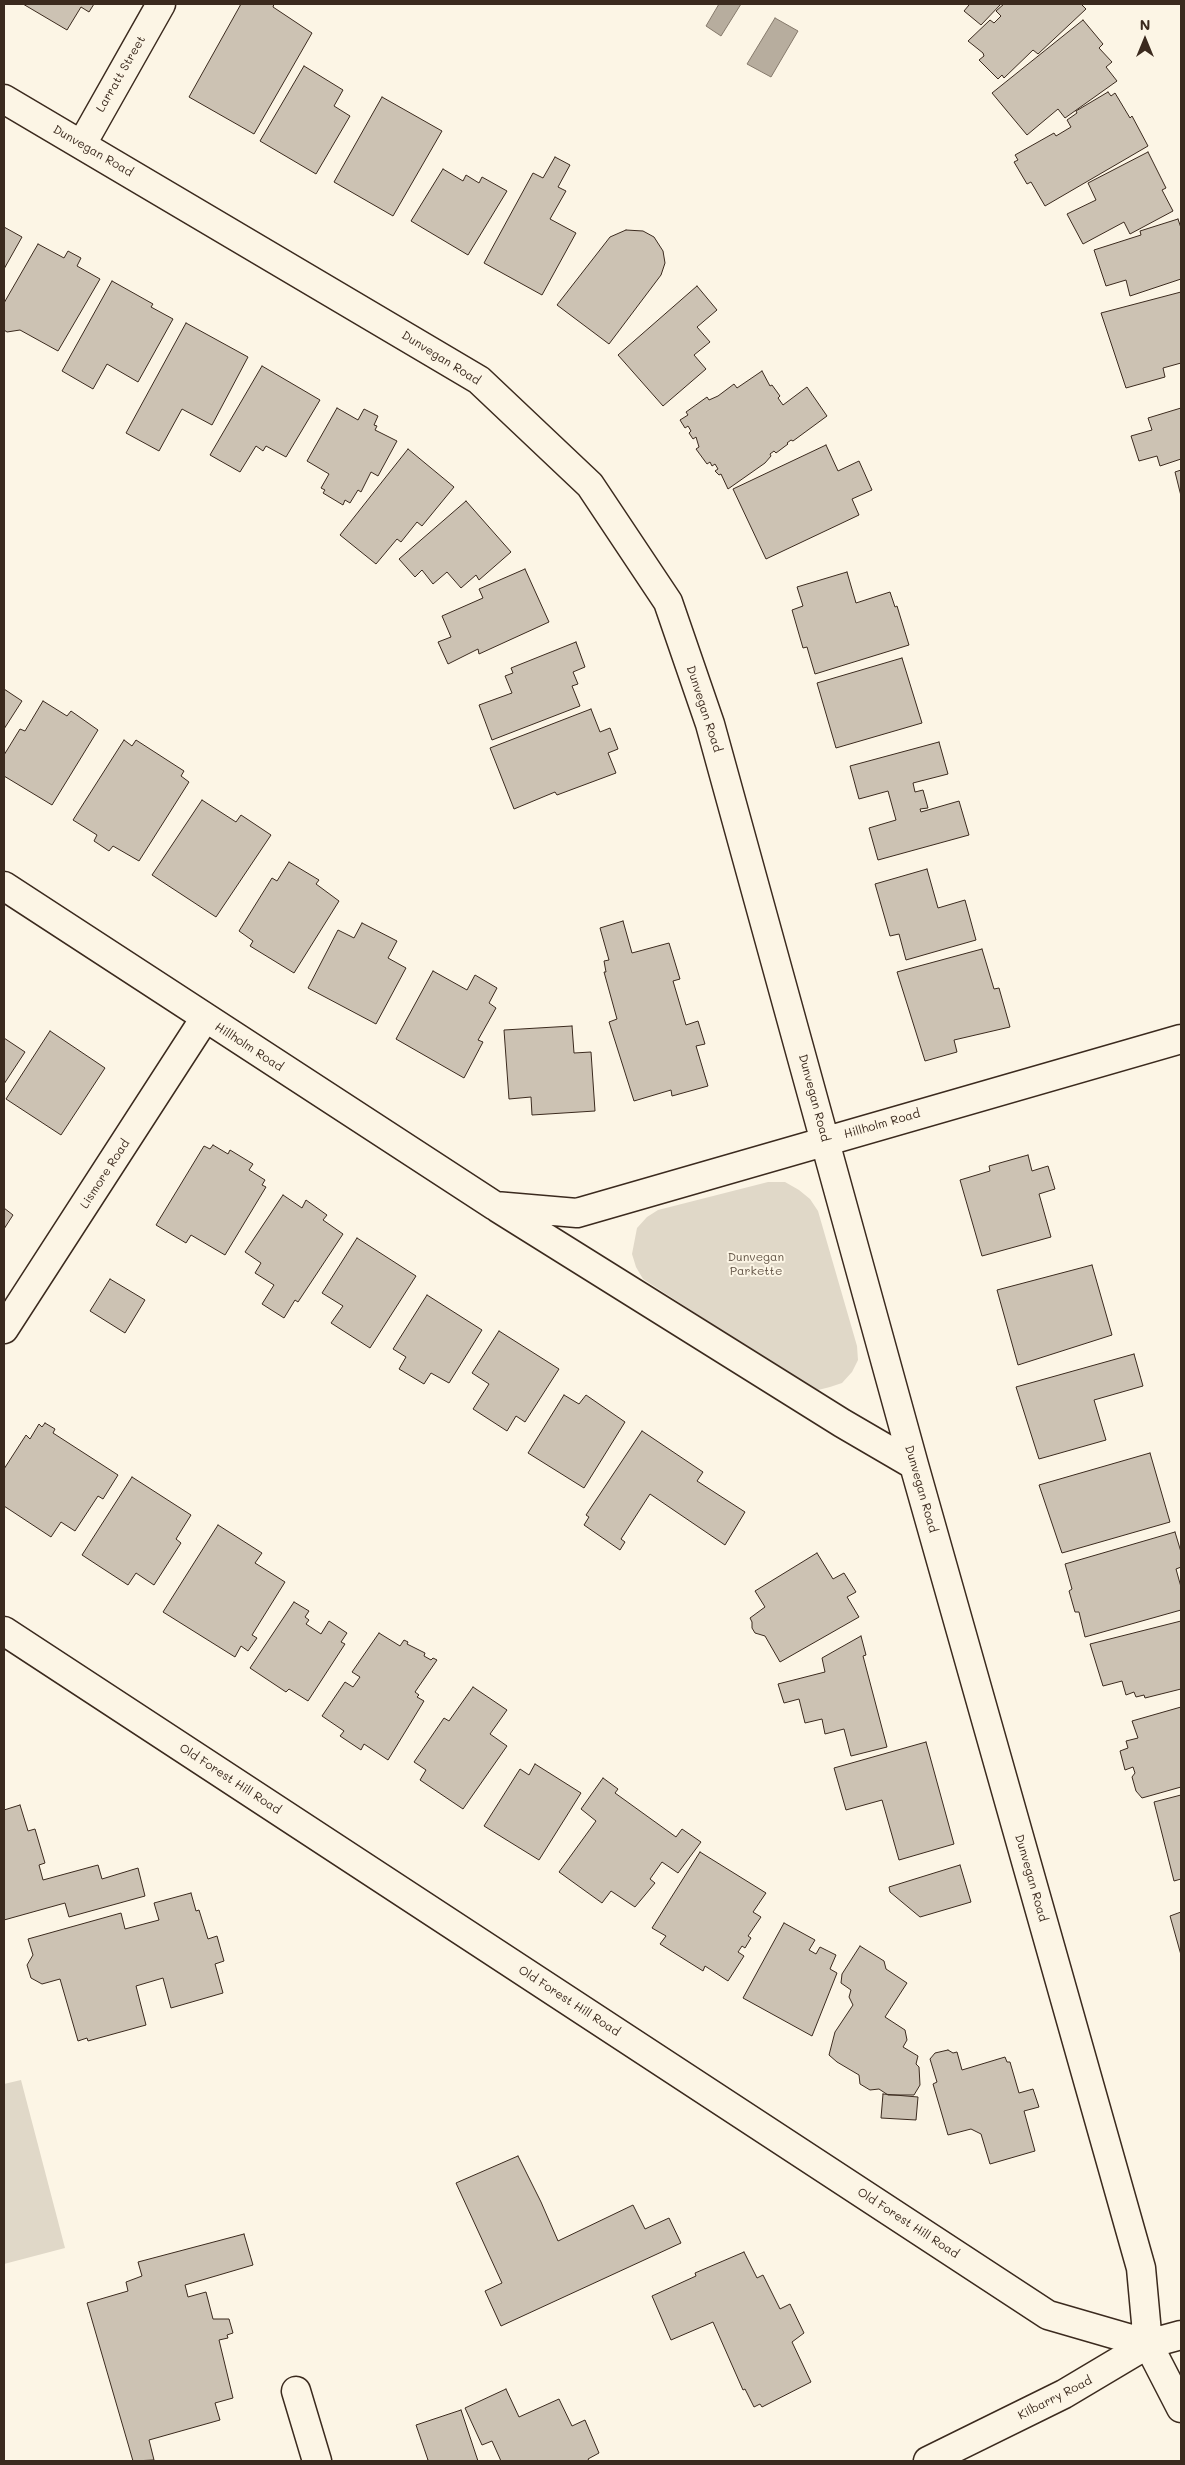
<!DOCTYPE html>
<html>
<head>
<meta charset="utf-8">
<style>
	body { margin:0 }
	#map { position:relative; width:1185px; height:2465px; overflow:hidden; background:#fcf5e5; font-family:Mali,sans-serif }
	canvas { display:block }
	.frame { position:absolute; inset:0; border:5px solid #3b2a1e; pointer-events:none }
	.north { position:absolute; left:1120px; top:15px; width:50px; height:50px; -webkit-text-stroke:4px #fcf5e5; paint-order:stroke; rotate:0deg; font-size:14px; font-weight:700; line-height:20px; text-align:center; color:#3b2a1e }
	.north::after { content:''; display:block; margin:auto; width:18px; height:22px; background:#3b2a1e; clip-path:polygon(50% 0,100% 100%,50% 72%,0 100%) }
</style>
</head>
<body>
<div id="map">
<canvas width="1185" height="2465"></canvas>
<div class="frame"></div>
<div class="north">N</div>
</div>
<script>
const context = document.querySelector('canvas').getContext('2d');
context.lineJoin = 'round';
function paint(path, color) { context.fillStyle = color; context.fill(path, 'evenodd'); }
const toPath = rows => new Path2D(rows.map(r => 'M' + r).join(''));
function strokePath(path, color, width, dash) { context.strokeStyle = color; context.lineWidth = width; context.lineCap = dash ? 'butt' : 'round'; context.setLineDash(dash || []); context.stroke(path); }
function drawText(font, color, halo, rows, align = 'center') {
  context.font = font + ' Mali,sans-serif'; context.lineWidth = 4; context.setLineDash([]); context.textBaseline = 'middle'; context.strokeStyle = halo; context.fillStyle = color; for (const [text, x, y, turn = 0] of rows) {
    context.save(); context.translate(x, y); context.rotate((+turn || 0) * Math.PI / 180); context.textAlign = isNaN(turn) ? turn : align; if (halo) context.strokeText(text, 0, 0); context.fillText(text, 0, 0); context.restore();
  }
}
paint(toPath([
	[768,1182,785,1182,799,1190,810,1199,818,1211,857,1346,858,1360,852,1372,842,1383,830,1387,818,1390,806,1385,643,1279,636,1267,632,1254,637,1228,647,1217,658,1210],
	[21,2080,65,2248,4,2264,4,2084]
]), '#e0d8c8');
const water = toPath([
	[719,4,741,4,721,36,706,26,719,4],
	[775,18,798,31,771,77,747,64,775,18]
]);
paint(water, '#b7ad9e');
strokePath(water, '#85796b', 1);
const building = toPath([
	[23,4,94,4,89,12,81,7,67,30,23,4],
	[241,4,274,4,273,7,312,33,254,134,189,97,241,4],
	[967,4,1001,4,981,25,964,11,969,5,967,4],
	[1004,4,1081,4,1086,9,1038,54,1033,50,1004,78,1002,75,998,79,979,60,984,56,983,53,968,41,990,20,994,23,1001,16,996,11,1004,4],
	[1083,20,1103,44,1099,48,1112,62,1106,67,1117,81,1065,118,1058,109,1027,135,992,93,1083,20],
	[304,66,343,90,334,106,350,116,316,174,260,141,304,66],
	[1108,92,1111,96,1115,93,1130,118,1132,116,1148,146,1045,206,1031,182,1027,184,1014,162,1018,160,1015,155,1054,133,1056,136,1071,127,1067,120,1077,113,1076,111,1108,92],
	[382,97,442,131,393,216,334,182,382,97],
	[1148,152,1166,188,1162,190,1173,211,1130,234,1124,222,1083,244,1067,214,1096,200,1088,183,1148,152],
	[555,157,570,165,558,187,566,191,550,219,576,233,542,295,484,263,533,173,543,178,555,157],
	[443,169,463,181,466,175,479,183,482,177,507,191,468,255,411,221,443,169],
	[1178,219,1181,228,1181,279,1130,296,1126,280,1106,286,1094,250,1141,235,1140,231,1178,219],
	[4,227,22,237,4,269,4,227],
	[626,230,643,231,654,237,663,251,665,263,661,275,609,344,557,305,610,237,626,230],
	[38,244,64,258,68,251,81,258,77,266,100,279,58,351,20,330,7,332,4,330,4,303,38,244],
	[112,281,153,304,151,307,173,319,138,382,107,364,93,389,62,371,112,281],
	[697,286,717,310,697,327,710,342,694,355,706,369,663,406,618,355,697,286],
	[1181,292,1181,363,1163,368,1165,377,1126,388,1101,313,1181,292],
	[186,323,248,357,212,425,182,409,159,451,126,433,186,323],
	[262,366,320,400,286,457,266,446,263,451,256,446,240,472,210,455,262,366],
	[762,371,770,386,772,385,780,396,778,398,783,405,807,387,827,416,793,441,791,440,787,443,788,444,776,453,774,451,770,454,771,456,765,463,728,489,721,474,719,475,715,471,718,469,715,464,712,466,710,462,707,464,696,449,699,447,696,437,693,439,689,433,691,431,688,426,685,428,680,420,688,415,686,412,707,397,709,400,718,396,734,384,737,388,762,371],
	[337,408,358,420,364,409,378,416,374,425,377,426,375,430,397,441,378,476,371,472,361,492,358,490,350,503,345,500,343,505,323,493,325,490,321,488,329,474,307,461,337,408],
	[1181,408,1181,459,1160,466,1157,456,1139,461,1131,436,1152,430,1148,418,1181,408],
	[826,445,838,471,859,461,872,490,852,499,859,515,766,559,733,489,826,445],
	[408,449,454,487,422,526,417,522,401,542,397,539,376,564,340,535,408,449],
	[1181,470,1181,496,1175,472,1181,470],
	[466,501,511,552,479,580,476,575,461,588,447,572,433,584,422,570,415,577,399,559,466,501],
	[525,569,549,622,479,654,478,649,448,664,438,642,451,637,442,616,483,598,479,589,525,569],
	[847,572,856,603,890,592,895,607,897,606,909,645,815,674,807,647,803,648,792,610,803,606,797,587,847,572],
	[576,642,585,667,573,672,578,684,572,686,580,706,492,740,479,705,512,693,505,676,513,673,511,668,576,642],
	[902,658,922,723,836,748,817,683,902,658],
	[4,689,22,701,4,729,4,689],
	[43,701,67,716,71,711,98,730,52,805,4,776,4,755,20,729,25,731,43,701],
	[591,709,600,732,610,728,618,749,608,753,616,773,557,795,555,792,514,809,490,748,591,709],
	[124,740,132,746,136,740,184,771,181,776,189,782,139,861,113,846,109,851,94,841,97,835,73,820,124,740],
	[939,742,948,774,913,783,915,792,923,790,928,808,920,809,921,812,959,801,969,835,878,860,869,828,896,820,888,791,859,799,850,766,939,742],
	[202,800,236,822,241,815,271,835,216,917,152,875,202,800],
	[289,862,319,880,316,884,339,901,294,973,250,946,253,941,239,931,272,878,277,881,289,862],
	[927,869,938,908,965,900,976,940,906,960,899,934,890,936,875,884,927,869],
	[623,921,632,953,669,943,680,979,673,981,686,1025,698,1021,705,1044,696,1046,708,1086,672,1096,671,1090,634,1101,609,1022,617,1019,604,972,606,972,604,961,609,960,600,928,623,921],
	[362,923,397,941,388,958,406,968,376,1024,308,988,338,930,354,938,362,923],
	[982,949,994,989,999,988,1010,1027,954,1040,957,1052,925,1061,897,972,982,949],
	[433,971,467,990,475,975,497,988,489,1003,496,1008,478,1040,483,1042,464,1078,396,1039,433,971],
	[572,1026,574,1053,591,1052,595,1111,532,1115,531,1097,509,1099,504,1030,572,1026],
	[50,1031,105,1068,61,1135,6,1099,50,1031],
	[4,1038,25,1052,4,1084,4,1038],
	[213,1145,228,1154,230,1150,253,1164,249,1170,265,1180,262,1185,266,1187,225,1255,191,1235,186,1243,156,1225,204,1146,210,1149,213,1145],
	[1028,1155,1032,1171,1048,1166,1055,1189,1039,1194,1051,1237,982,1256,960,1180,990,1171,989,1166,1028,1155],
	[283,1195,302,1208,306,1200,327,1215,323,1220,343,1234,298,1302,295,1300,284,1318,262,1304,274,1285,255,1273,261,1263,245,1252,283,1195],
	[4,1208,13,1215,4,1229,4,1208],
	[357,1238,416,1276,370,1348,331,1323,343,1306,322,1293,357,1238],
	[1092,1265,1112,1335,1018,1365,997,1290,1092,1265],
	[110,1279,145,1300,125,1333,90,1311,110,1279],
	[427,1295,482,1330,449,1383,431,1373,424,1384,399,1369,406,1357,393,1349,427,1295],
	[499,1331,559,1369,525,1422,516,1416,507,1431,473,1409,489,1384,472,1373,499,1331],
	[1134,1354,1143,1386,1094,1400,1106,1440,1039,1459,1016,1387,1134,1354],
	[564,1395,579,1404,586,1395,625,1422,584,1488,528,1453,564,1395],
	[45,1423,55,1429,53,1433,118,1475,103,1499,98,1496,75,1531,61,1522,51,1537,4,1506,4,1469,26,1435,30,1439,39,1424,42,1427,45,1423],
	[642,1431,703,1472,697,1481,745,1512,725,1545,650,1494,621,1539,625,1542,620,1550,584,1525,589,1517,586,1515,642,1431],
	[1150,1453,1170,1522,1062,1553,1039,1485,1150,1453],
	[132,1477,191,1515,176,1539,181,1543,154,1585,136,1573,128,1585,82,1555,132,1477],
	[218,1525,262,1553,255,1563,285,1582,252,1635,257,1638,248,1651,241,1646,235,1657,163,1612,218,1525],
	[1175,1532,1181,1552,1181,1567,1176,1569,1181,1587,1181,1610,1085,1637,1079,1612,1075,1612,1069,1591,1072,1589,1065,1564,1175,1532],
	[817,1553,833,1579,844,1573,856,1592,847,1597,859,1617,780,1662,765,1636,755,1633,752,1628,752,1622,750,1618,765,1607,755,1591,817,1553],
	[294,1602,309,1611,305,1617,309,1620,306,1624,321,1634,329,1621,347,1633,341,1642,345,1644,308,1701,289,1689,286,1692,250,1668,294,1602],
	[1181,1621,1181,1689,1145,1698,1144,1695,1136,1697,1134,1692,1126,1695,1122,1681,1103,1686,1090,1644,1181,1621],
	[379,1633,400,1646,404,1640,408,1642,407,1644,425,1653,424,1656,431,1660,433,1658,437,1660,415,1692,419,1695,417,1697,424,1701,388,1760,364,1744,361,1750,340,1736,344,1731,322,1716,345,1682,353,1687,360,1677,352,1672,379,1633],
	[861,1636,866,1655,863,1656,887,1747,851,1756,844,1729,825,1734,822,1719,805,1723,799,1699,784,1703,778,1684,825,1672,822,1658,861,1636],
	[473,1687,507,1710,490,1734,507,1746,463,1809,420,1780,426,1770,414,1762,444,1718,449,1721,473,1687],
	[1181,1707,1181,1787,1142,1798,1136,1791,1132,1777,1135,1773,1133,1767,1125,1770,1120,1751,1128,1748,1126,1741,1138,1738,1132,1721,1181,1707],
	[926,1742,954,1844,899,1860,882,1800,846,1810,834,1768,926,1742],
	[535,1764,581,1793,539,1860,484,1826,520,1769,529,1775,535,1764],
	[603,1778,618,1789,615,1793,676,1837,682,1829,701,1842,678,1873,662,1862,650,1879,655,1883,635,1907,611,1891,602,1903,559,1872,596,1821,581,1809,603,1778],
	[1181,1795,1181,1879,1174,1881,1154,1802,1181,1795],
	[20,1805,28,1831,35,1829,45,1863,39,1865,43,1880,98,1865,102,1879,138,1868,145,1896,69,1917,65,1903,4,1920,4,1810,20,1805],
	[700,1852,766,1893,753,1912,761,1917,748,1936,751,1938,745,1948,742,1946,738,1952,744,1956,728,1981,705,1966,703,1971,660,1944,666,1936,652,1928,700,1852],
	[960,1865,971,1902,920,1917,890,1892,889,1887,960,1865],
	[191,1893,196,1911,199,1910,208,1939,217,1936,224,1961,215,1964,223,1993,171,2008,163,1978,136,1986,146,2025,88,2041,87,2038,78,2041,60,1979,42,1984,31,1978,27,1965,33,1955,28,1939,121,1913,125,1929,159,1920,154,1903,191,1893],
	[1181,1912,1181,1955,1170,1916,1181,1912],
	[784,1923,815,1940,809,1950,816,1954,820,1947,836,1955,830,1969,837,1973,812,2036,743,1998,784,1923],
	[860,1946,884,1961,886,1969,907,1983,885,2017,905,2030,907,2040,903,2047,918,2056,916,2064,919,2067,920,2085,914,2095,888,2095,879,2089,870,2090,860,2084,859,2075,837,2062,829,2055,835,2032,853,2005,849,1997,851,1990,841,1983,842,1974,860,1946],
	[948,2050,953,2053,957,2052,962,2070,1005,2057,1007,2062,1010,2062,1019,2093,1033,2089,1039,2107,1024,2111,1035,2151,990,2164,981,2134,971,2129,948,2135,933,2084,937,2082,930,2059,935,2053,948,2050],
	[883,2094,918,2097,916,2120,881,2118,883,2094],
	[518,2156,541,2202,558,2241,633,2205,645,2229,669,2218,681,2243,501,2326,485,2291,502,2283,456,2183,518,2156],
	[244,2234,253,2265,185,2285,188,2297,206,2292,213,2319,229,2319,233,2333,227,2335,228,2338,219,2340,233,2398,215,2403,220,2420,149,2440,154,2460,133,2461,87,2303,128,2291,126,2282,142,2276,138,2262,244,2234],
	[744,2252,757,2278,763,2275,780,2309,790,2304,804,2333,792,2342,811,2382,762,2407,760,2404,754,2407,745,2389,743,2390,713,2322,671,2340,652,2296,696,2276,695,2273,744,2252],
	[506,2389,519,2417,559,2399,572,2426,585,2420,599,2453,588,2459,589,2461,501,2461,492,2441,482,2445,465,2408,506,2389],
	[461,2410,478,2461,425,2461,428,2460,416,2425,461,2410]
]);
paint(building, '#ccc2b3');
strokePath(building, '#3b2a1e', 1);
const minor = toPath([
	[4,99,479,380,590,485,668,602,710,724,914,1465,1141,2268,1148,2344,1181,2408],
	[82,144,161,4],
	[4,886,495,1206,577,1213,1181,1039],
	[498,1208,842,1423,914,1465],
	[4,1329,205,1018],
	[4,1631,1048,2315,1148,2344],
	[296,2391,317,2461],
	[928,2461,1064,2394,1148,2344,1181,2335]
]);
strokePath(minor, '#3b2a1e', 31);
strokePath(minor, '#fcf5e5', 28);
drawText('12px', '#3b2a1e', '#fcf5e5', [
	["Larratt Street",121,74,-60],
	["Dunvegan Road",93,151,30],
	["Dunvegan Road",441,358,32],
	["Dunvegan Road",704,709,72],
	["Hillholm Road",249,1047,33],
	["Dunvegan Road",814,1098,75],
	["Hillholm Road",882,1124,-16],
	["Lismore Road",105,1174,-57],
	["Dunvegan Road",921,1489,74],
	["Old Forest Hill Road",230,1779,33],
	["Dunvegan Road",1031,1878,74],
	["Old Forest Hill Road",569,2001,33],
	["Old Forest Hill Road",908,2223,33],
	["Kilbarry Road",1055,2398,-27]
]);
drawText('12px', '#645648', '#fcf5e5', [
	["Dunvegan",756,1257],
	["Parkette",756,1271]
]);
</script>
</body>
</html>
